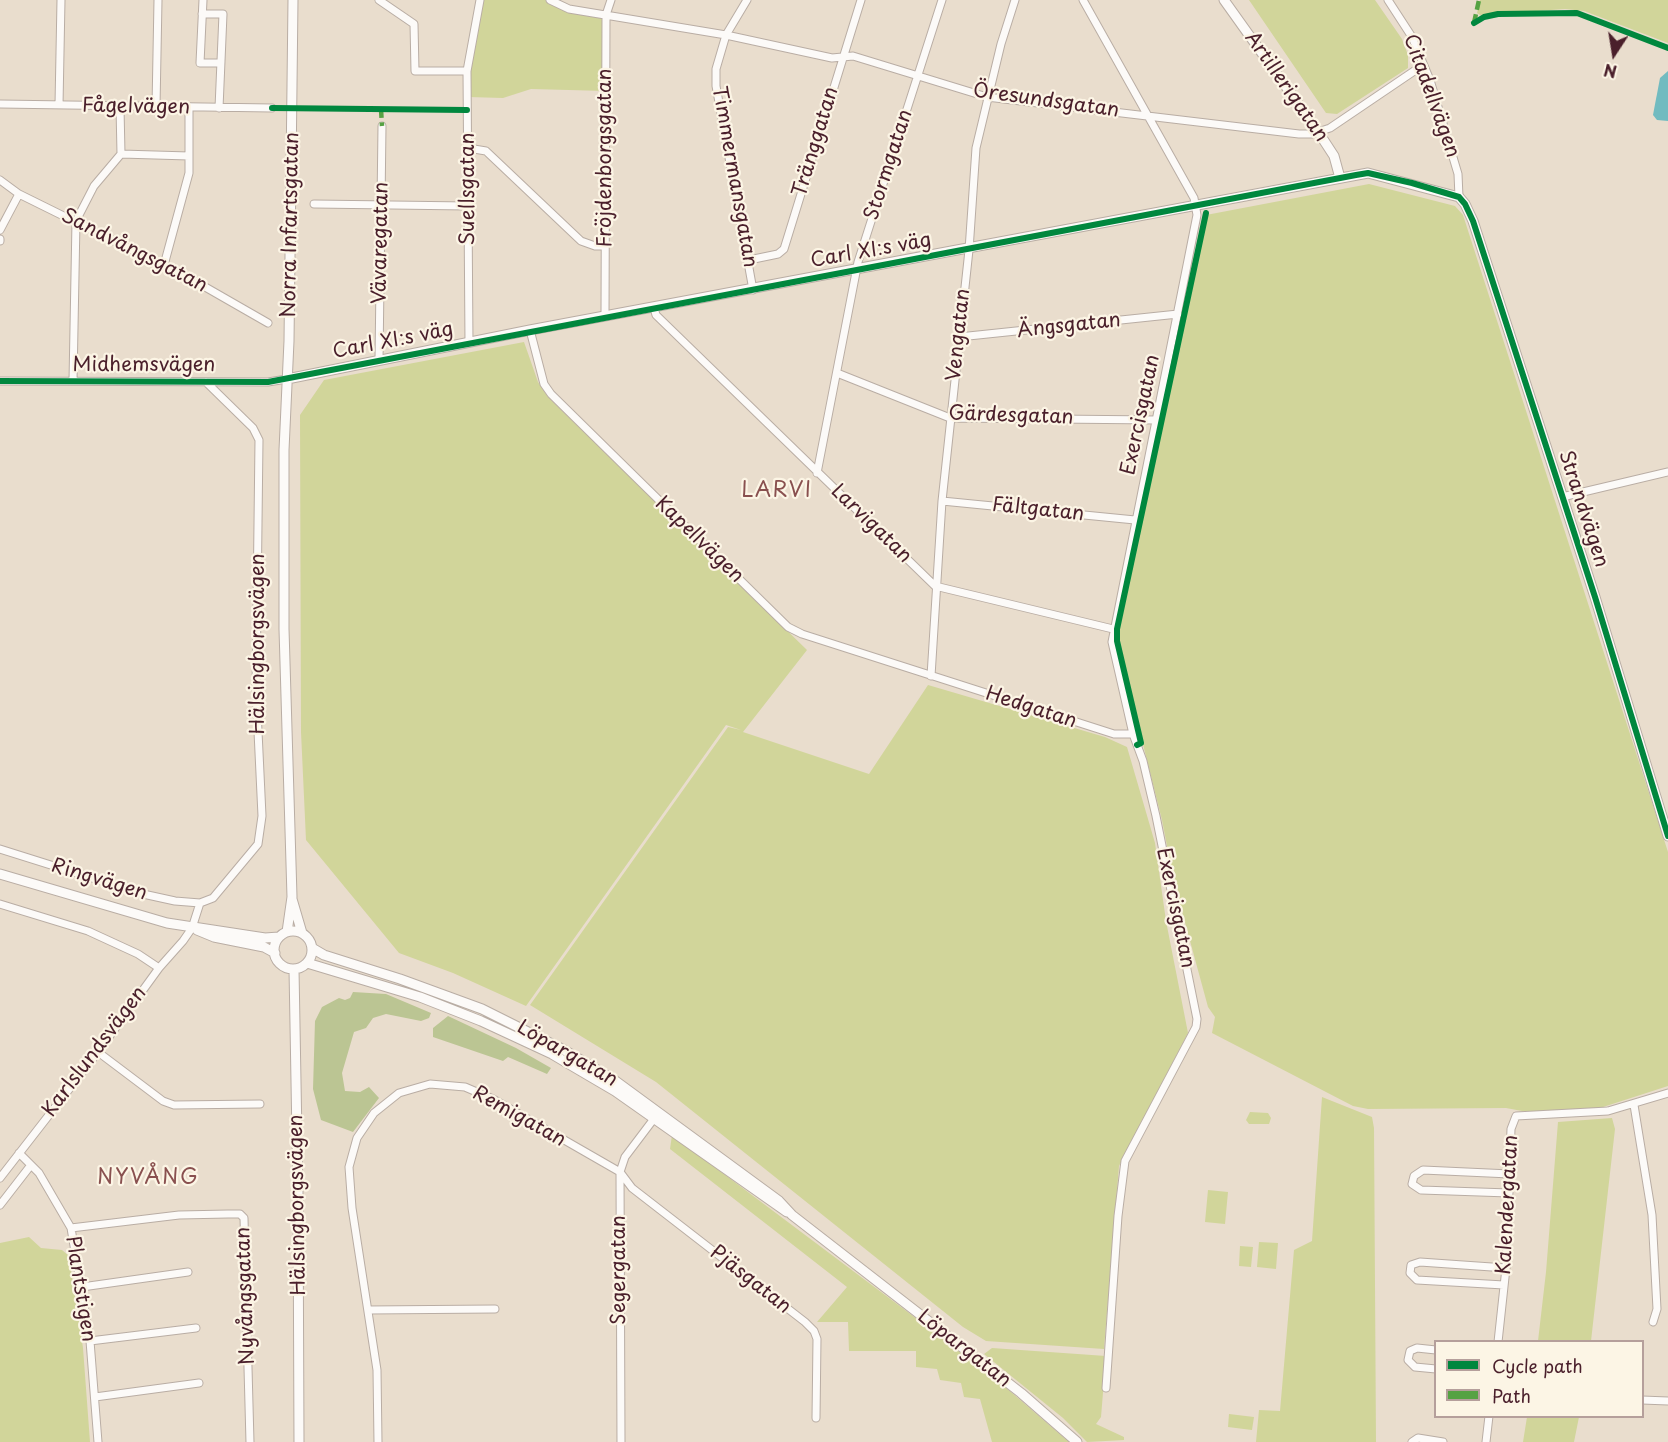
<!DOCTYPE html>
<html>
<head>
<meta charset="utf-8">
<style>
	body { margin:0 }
	#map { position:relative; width:1668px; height:1442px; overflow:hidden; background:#e9ddcd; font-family:"Playpen Sans",sans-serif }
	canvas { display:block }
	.legend { position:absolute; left:1434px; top:1340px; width:210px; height:78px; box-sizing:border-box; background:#fcf5e5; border:2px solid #b59f9b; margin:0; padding:8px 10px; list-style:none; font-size:18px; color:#4a1f2b }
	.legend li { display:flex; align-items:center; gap:12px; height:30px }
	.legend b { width:30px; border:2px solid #b59f9b }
	.north { position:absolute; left:1584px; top:24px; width:60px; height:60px; -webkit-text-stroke:4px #fcf5e5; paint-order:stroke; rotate:192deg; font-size:16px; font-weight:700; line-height:24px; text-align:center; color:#4a1f2b }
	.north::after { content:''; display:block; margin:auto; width:21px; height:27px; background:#4a1f2b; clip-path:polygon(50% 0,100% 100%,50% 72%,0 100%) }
</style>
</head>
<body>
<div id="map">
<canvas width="1668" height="1442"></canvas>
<ul class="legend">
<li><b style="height:8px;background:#00873e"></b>Cycle path</li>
<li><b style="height:8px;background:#56a243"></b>Path</li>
</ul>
<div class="north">N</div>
</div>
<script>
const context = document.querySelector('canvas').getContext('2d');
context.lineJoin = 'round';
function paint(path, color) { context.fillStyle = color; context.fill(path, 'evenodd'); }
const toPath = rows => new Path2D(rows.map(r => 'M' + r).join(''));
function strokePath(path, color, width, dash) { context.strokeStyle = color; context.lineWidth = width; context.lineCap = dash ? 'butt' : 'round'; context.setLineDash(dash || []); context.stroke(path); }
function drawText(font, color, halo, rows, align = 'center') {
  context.font = font + ' "Playpen Sans",sans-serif'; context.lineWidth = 4.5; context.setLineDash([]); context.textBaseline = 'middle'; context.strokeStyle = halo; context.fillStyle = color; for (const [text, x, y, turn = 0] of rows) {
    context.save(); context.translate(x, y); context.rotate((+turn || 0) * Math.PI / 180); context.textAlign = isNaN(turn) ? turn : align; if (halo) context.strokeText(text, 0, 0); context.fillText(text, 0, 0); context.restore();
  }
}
paint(toPath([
	[480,0,550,0,559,5,606,15,606,91,531,89,503,98,468,97,467,71],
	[1249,0,1375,0,1402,39,1408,55,1408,68,1337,114,1326,113],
	[1480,0,1668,0,1668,43,1584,11,1565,9,1480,15,1477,13],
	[1369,184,1455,206,1463,215,1668,852,1668,1086,1600,1108,1579,1111,1522,1111,1506,1108,1368,1109,1353,1106,1212,1033,1215,1017,1208,1007,1174,882,1162,820,1117,641,1206,215],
	[524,342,538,382,548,397,807,650,743,732,869,774,928,685,1105,737,1127,747,1155,843,1166,921,1188,1033,1119,1166,1104,1349,986,1341,963,1327,656,1082,530,1005,728,727,741,730,726,725,526,1006,453,973,399,953,306,840,301,732,300,415,324,380],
	[1322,1097,1372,1117,1374,1128,1376,1442,1256,1442,1259,1410,1280,1411,1294,1250,1312,1241],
	[1250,1112,1268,1113,1271,1118,1269,1124,1249,1124,1246,1120],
	[1612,1118,1615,1129,1591,1341,1538,1341,1546,1272,1558,1122],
	[672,1135,921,1322,1004,1386,1069,1442,992,1442,980,1399,964,1397,961,1383,940,1380,937,1369,916,1367,916,1351,849,1351,848,1322,817,1322,847,1287,670,1149],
	[1208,1190,1228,1192,1225,1224,1205,1222],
	[29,1237,41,1248,62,1250,69,1256,83,1348,90,1442,0,1442,0,1243],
	[1259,1242,1278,1243,1276,1269,1257,1267],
	[1240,1246,1253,1247,1251,1267,1239,1266],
	[992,1348,1106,1356,1101,1417,1096,1424,1124,1437,1124,1440,1087,1442,1063,1418,984,1354],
	[1229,1414,1254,1417,1252,1430,1228,1427],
	[1527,1417,1579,1417,1574,1442,1523,1442]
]), '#d1d59a');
paint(toPath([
	[353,992,386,994,431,1013,429,1018,421,1021,386,1014,373,1018,366,1028,354,1032,342,1073,345,1091,360,1092,369,1087,379,1098,353,1132,321,1120,313,1089,315,1021,322,1007,339,998,345,1000,350,998],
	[448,1016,516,1048,551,1068,547,1074,508,1057,503,1061,433,1037,433,1028]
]), '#bbc593');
paint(toPath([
	[1668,71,1668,121,1657,120,1653,115,1660,78]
]), '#71bbc0');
const street = toPath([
	[203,0,200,63,220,63],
	[379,0,414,24,415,71,467,71],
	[550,0,569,9,726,35,832,58,853,56,987,97,1299,134,1312,134,1330,128,1423,65],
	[747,0,726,35,716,69,716,86,753,290],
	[1083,0,1194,198,1197,215,1112,642,1133,734,1143,761,1156,816,1197,1019,1196,1027,1125,1161,1118,1216,1106,1388],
	[1388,0,1412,37,1430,80,1458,174,1459,197],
	[202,14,223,14,219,108],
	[0,104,272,108],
	[59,105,61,0],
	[156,107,158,0],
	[468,148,486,151,581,241,595,246,604,246],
	[121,154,189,156],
	[0,180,19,194,193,280,268,323],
	[314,204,468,206],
	[0,230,19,194],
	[0,239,0,241],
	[749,260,778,254,784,249,861,0],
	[164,265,189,173,189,108],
	[654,308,656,315,935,586,1113,629],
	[605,316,606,15,611,0],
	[530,330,544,384,551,394,788,627,802,634,1114,734,1133,734],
	[959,337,1178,314],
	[469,343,467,71,480,0],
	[379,360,382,126],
	[837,373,950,418,1157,420],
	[0,381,268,382,287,379],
	[73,381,76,221,94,186,121,154,120,107],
	[817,473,858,262,942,0],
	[1562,497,1668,472],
	[942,501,1135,520],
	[931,676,942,501,969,250,976,148,1001,44,1015,0],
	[0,849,143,894,175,901,200,903,213,898,258,844,262,816,256,689,259,440,253,428,206,382],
	[0,904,88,931,138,954,159,968],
	[98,1052,163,1101,174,1105,260,1104],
	[1634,1105,1652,1215,1657,1309,1653,1322],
	[19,1153,39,1173,71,1228,90,1341,98,1442],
	[0,1178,98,1052,159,968,183,941,192,928,200,903],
	[1509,1193,1421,1190,1412,1184,1414,1176,1423,1170,1510,1174],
	[0,1205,31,1165],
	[71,1228,179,1215,228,1214,240,1214,244,1218,250,1442],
	[1504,1285,1417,1280,1410,1273,1411,1265,1420,1262,1506,1268],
	[82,1287,188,1272],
	[368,1310,495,1309],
	[90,1341,196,1328],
	[1498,1342,1506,1268,1511,1129,1516,1116,1608,1111,1668,1093],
	[1436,1350,1417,1348,1410,1351,1408,1360,1415,1367,1436,1369],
	[95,1397,199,1383],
	[1642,1400,1668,1401],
	[378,1442,377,1370,352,1208,349,1167,357,1138,374,1113,399,1093,430,1084,465,1087,493,1099,620,1172,632,1188,805,1322,814,1331,817,1339,816,1418],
	[621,1442,620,1172,625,1157,656,1116],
	[1412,1442,1418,1438,1443,1442],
	[1486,1442,1489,1416]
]);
const secondary = toPath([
	[1224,0,1319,133,1334,156,1340,178],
	[287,379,530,330,1368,173,1459,197,1465,204,1473,221,1595,597,1668,836],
	[0,874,167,923,265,938,279,937],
	[292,899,302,933],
	[197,930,214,937,264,947,275,953],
	'274 950a19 19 0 1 1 38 0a19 19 0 1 1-38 0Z',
	[287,932,292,897,284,629,284,450,289,341,293,0],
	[312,948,324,955,400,979,482,1009,564,1050,614,1080,779,1201,792,1215,1021,1393,1077,1442],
	[307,963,420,997,481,1021,552,1054,615,1091,787,1212],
	[294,969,298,1194,299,1442]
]);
strokePath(street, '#b9ada4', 9);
strokePath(secondary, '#b9ada4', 11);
strokePath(street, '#fcfaf8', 7);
strokePath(secondary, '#fcfaf8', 9);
strokePath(toPath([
	[1474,23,1479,0],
	[381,109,382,126]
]), '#56a243', 4.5, [9, 4.5]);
strokePath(toPath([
	[1474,23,1484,17,1498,14,1577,13,1668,48],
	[272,108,467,110],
	[0,381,268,382,1356,175,1368,173,1412,183,1459,197,1465,204,1473,221,1595,597,1668,836],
	[1137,745,1141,743,1117,641,1117,629,1206,213]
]), '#00873e', 6);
drawText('20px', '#4a1f2b', '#fcf5e5', [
	["Artillerigatan",1286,87,55],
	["Citadellvägen",1431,96,70],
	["Öresundsgatan",1046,101,8],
	["Fågelvägen",136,107,1],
	["Tränggatan",816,142,-73],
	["Fröjdenborgsgatan",605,158,-90],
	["Stormgatan",889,165,-72],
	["Timmermansgatan",734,177,80],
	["Suellsgatan",468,189,-90],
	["Norra Infartsgatan",291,225,-89],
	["Vävaregatan",381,243,-89],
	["Sandvångsgatan",134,251,27],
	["Carl XI:s väg",871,251,-10],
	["Ängsgatan",1069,326,-6],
	["Vengatan",959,335,-84],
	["Carl XI:s väg",393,341,-11],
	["Midhemsvägen",144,365],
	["Exercisgatan",1141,415,-78],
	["Gärdesgatan",1011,416,2],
	["Strandvägen",1583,509,72],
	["Fältgatan",1038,510,6],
	["Larvigatan",871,524,44],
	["Kapellvägen",699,540,44],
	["Hälsingborgsvägen",258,644,-90],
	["Hedgatan",1031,708,18],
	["Ringvägen",99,880,17],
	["Exercisgatan",1175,908,78],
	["Karlslundsvägen",95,1052,-53],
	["Löpargatan",567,1054,30],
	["Remigatan",519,1117,29],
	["Hälsingborgsvägen",298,1205,-91],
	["Kalendergatan",1508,1205,-87],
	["Segergatan",619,1270,-90],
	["Pjäsgatan",750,1280,38],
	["Plantstigen",80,1289,81],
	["Nyvångsgatan",246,1296,-92],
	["Löpargatan",964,1349,38]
]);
context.letterSpacing = '1.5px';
drawText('21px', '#89504f', '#fcf5e5', [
	["LARVI",777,491],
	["NYVÅNG",148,1178]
]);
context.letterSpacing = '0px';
</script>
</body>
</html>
